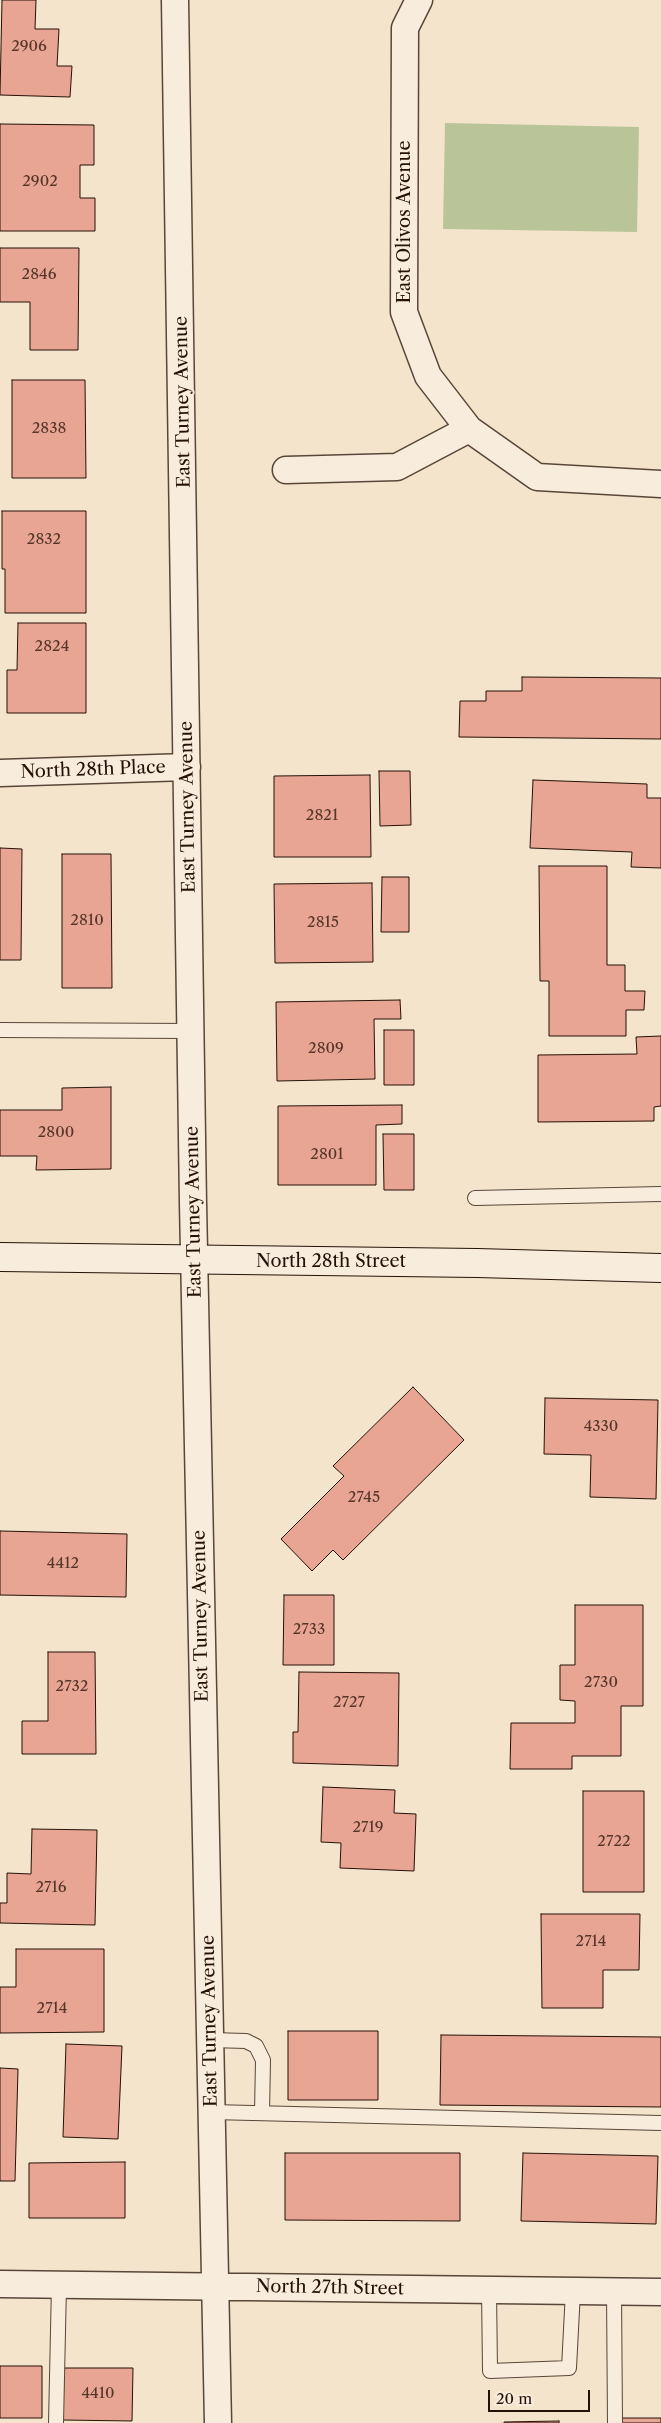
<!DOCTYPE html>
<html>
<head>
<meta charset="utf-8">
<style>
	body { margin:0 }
	#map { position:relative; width:661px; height:2423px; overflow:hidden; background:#f4e4cb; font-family:"Libre Caslon Text",serif }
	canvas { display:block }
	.scale { position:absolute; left:488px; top:2390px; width:102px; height:22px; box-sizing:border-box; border:2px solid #251107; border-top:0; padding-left:6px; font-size:15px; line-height:18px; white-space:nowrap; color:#251107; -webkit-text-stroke:4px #f8eddd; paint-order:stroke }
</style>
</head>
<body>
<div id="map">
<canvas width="661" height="2423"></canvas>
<div class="scale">20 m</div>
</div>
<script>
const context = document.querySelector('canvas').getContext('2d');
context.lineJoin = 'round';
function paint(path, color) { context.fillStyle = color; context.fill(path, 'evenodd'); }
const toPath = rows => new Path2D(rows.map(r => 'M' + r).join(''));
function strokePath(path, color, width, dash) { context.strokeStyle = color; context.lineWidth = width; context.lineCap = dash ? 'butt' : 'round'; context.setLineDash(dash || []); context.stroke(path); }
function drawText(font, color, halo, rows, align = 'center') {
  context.font = font + ' "Libre Caslon Text",serif'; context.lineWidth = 4; context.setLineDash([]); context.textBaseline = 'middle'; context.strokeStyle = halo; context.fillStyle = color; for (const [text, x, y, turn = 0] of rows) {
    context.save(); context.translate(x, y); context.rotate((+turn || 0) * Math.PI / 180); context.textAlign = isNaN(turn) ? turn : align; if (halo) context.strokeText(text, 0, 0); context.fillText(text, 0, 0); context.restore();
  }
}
paint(toPath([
	[445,123,639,127,637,232,443,229]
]), '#b9c599');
const building = toPath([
	[2,0,36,0,35,29,59,29,57,66,72,66,70,97,0,95,2,0],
	[0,124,94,125,94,165,80,165,80,198,95,198,95,231,0,231,0,124],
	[0,248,79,248,78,350,30,350,30,302,0,302,0,248],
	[12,380,85,380,86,478,12,478,12,380],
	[2,511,86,511,86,613,5,613,5,569,2,569,2,511],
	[18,623,86,623,86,713,7,713,7,670,17,670,18,623],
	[522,677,661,678,661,739,459,737,460,701,486,701,486,691,522,691,522,677],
	[379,771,410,771,411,825,380,826,379,771],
	[370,775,371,857,274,857,274,776,370,775],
	[533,780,647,784,647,798,661,798,661,868,631,867,632,852,530,848,533,780],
	[0,848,22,849,21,960,0,960,0,848],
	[62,854,111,854,112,988,62,988,62,854],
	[539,866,607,866,607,965,625,965,625,991,645,991,644,1010,626,1010,626,1036,549,1036,549,981,540,981,539,866],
	[382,877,409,877,409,932,381,932,382,877],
	[372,883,373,962,275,963,274,884,372,883],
	[400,1000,401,1019,374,1019,375,1079,277,1081,276,1002,400,1000],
	[384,1030,414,1030,414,1085,384,1085,384,1030],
	[661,1036,661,1106,654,1107,654,1121,538,1122,538,1055,637,1054,636,1037,661,1036],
	[111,1087,111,1169,36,1170,37,1156,0,1156,0,1110,62,1110,62,1088,111,1087],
	[402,1105,402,1124,376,1125,376,1185,278,1185,278,1106,402,1105],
	[383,1134,414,1134,414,1190,384,1190,383,1134],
	[413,1387,464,1440,343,1560,333,1550,312,1571,281,1539,344,1476,333,1466,413,1387],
	[545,1398,658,1400,656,1499,590,1497,591,1455,544,1454,545,1398],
	[0,1531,127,1534,126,1597,0,1595,0,1531],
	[284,1595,334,1595,334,1665,283,1665,284,1595],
	[575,1605,643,1605,643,1706,621,1706,621,1756,572,1756,572,1769,510,1769,511,1723,575,1723,575,1701,560,1700,560,1665,575,1665,575,1605],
	[48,1652,95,1652,96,1754,22,1754,22,1721,48,1721,48,1652],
	[299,1672,399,1673,398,1766,293,1763,293,1732,298,1732,299,1672],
	[323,1787,395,1790,394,1813,416,1814,414,1871,340,1868,341,1843,321,1842,323,1787],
	[583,1791,644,1791,644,1892,583,1892,583,1791],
	[32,1829,97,1830,95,1925,0,1923,0,1903,7,1903,7,1873,31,1874,32,1829],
	[541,1914,640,1914,639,1970,603,1970,603,2008,542,2008,541,1914],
	[16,1949,104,1949,104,2032,0,2033,0,1987,16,1987,16,1949],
	[288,2031,378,2031,378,2100,288,2100,288,2031],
	[441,2035,661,2037,661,2107,440,2105,441,2035],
	[66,2044,122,2046,118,2139,63,2137,66,2044],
	[0,2068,18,2069,15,2181,0,2181,0,2068],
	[285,2153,460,2153,460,2221,285,2220,285,2153],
	[523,2153,658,2156,656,2224,521,2221,523,2153],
	[125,2162,125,2218,29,2218,29,2163,125,2162],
	[0,2366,42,2366,42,2418,0,2418,0,2366],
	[64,2368,133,2368,132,2421,63,2420,64,2368],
	[622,2418,661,2418,661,2423,622,2423,622,2418],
	[559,2421,559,2423,504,2423,504,2422,559,2421]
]);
paint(building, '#e8a593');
strokePath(building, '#251107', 1);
const lane = toPath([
	[0,1030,192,1031],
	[475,1198,661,1194],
	[211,2040,246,2041,256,2046,263,2060,262,2113],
	[212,2112,661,2123],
	[489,2290,490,2371,569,2368,573,2291],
	[614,2291,615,2423],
	[56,2423,59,2285]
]);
const street = toPath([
	[175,0,193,1203,218,2423],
	[419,0,405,28,404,312,428,376,469,429],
	[286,470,397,467,469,429,537,477,661,484],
	[0,773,187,767],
	[0,2284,661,2292]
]);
const secondary = toPath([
	[0,1257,477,1263,661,1268]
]);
strokePath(lane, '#594638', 16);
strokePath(street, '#594638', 29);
strokePath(secondary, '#251107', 30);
strokePath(lane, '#f8eddd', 14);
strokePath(street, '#f8eddd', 26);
strokePath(secondary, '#f8eddd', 28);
drawText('15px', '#56362a', null, [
	["2906",29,47],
	["2902",40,182],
	["2846",39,275],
	["2838",49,429],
	["2832",44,540],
	["2824",52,647],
	["2821",322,816],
	["2810",87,921],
	["2815",323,923],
	["2809",326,1049],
	["2800",56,1133],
	["2801",327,1155],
	["4330",601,1427],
	["2745",364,1498],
	["4412",63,1564],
	["2733",309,1630],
	["2730",601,1683],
	["2732",72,1687],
	["2727",349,1703],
	["2719",368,1828],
	["2722",614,1842],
	["2716",51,1888],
	["2714",591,1942],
	["2714",52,2009],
	["4410",98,2394]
]);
drawText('18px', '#251107', '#f8eddd', [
	["East Olivos Avenue",405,222,-90],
	["East Turney Avenue",183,402,-91],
	["North 28th Place",93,770,-2],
	["East Turney Avenue",188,807,-91],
	["East Turney Avenue",194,1212,-91],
	["North 28th Street",331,1262],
	["East Turney Avenue",201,1616,-91],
	["East Turney Avenue",210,2021,-91],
	["North 27th Street",330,2288,1]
]);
</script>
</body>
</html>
